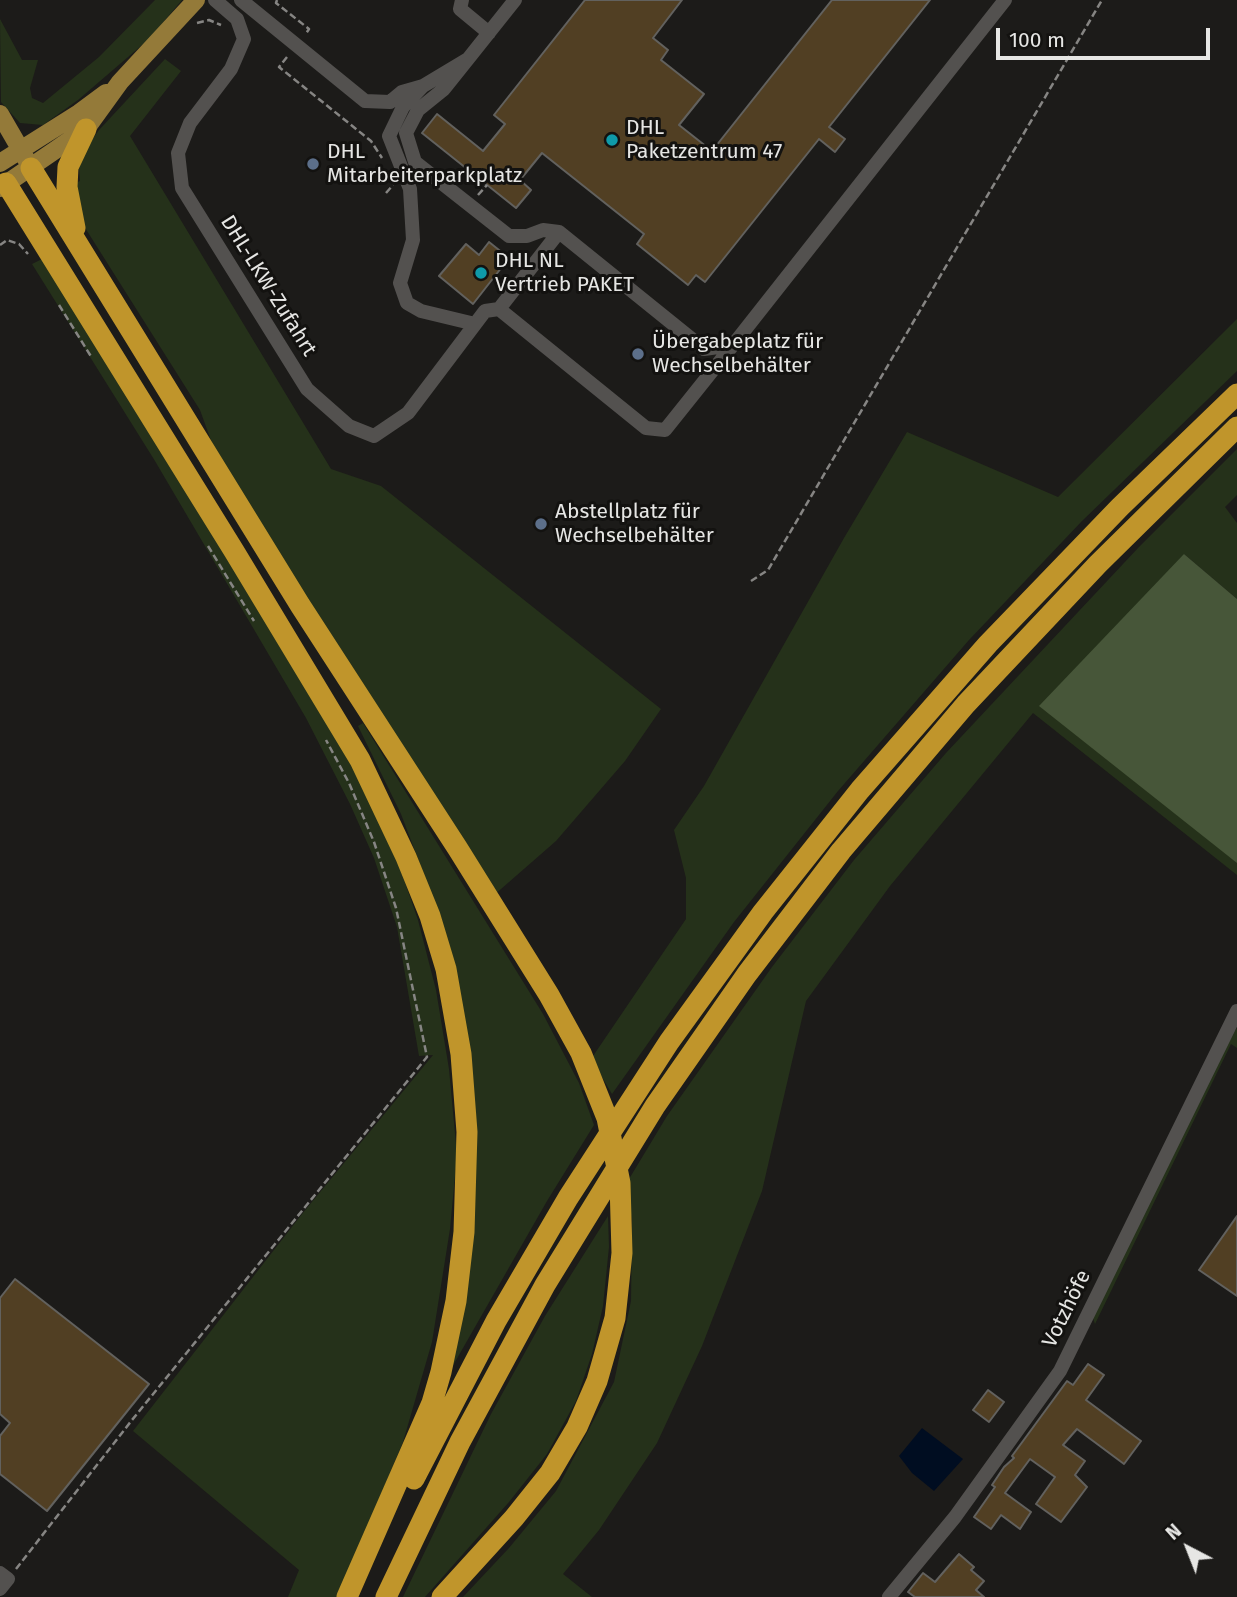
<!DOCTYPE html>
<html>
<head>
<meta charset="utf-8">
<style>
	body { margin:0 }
	#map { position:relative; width:1237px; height:1597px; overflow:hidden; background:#1c1b19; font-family:"Fira Sans",sans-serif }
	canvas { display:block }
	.north { position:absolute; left:1153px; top:1513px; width:70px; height:70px; -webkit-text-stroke:5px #131210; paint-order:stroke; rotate:318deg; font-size:19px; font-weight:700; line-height:28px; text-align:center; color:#e6e6e4 }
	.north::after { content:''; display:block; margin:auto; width:24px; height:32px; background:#e6e6e4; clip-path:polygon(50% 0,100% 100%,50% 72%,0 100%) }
	.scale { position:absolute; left:996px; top:28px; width:214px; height:32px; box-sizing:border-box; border:4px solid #e6e6e4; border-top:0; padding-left:9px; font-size:21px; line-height:24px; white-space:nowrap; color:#e6e6e4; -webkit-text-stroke:5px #131210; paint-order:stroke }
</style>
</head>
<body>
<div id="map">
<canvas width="1237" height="1597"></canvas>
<div class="north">N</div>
<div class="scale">100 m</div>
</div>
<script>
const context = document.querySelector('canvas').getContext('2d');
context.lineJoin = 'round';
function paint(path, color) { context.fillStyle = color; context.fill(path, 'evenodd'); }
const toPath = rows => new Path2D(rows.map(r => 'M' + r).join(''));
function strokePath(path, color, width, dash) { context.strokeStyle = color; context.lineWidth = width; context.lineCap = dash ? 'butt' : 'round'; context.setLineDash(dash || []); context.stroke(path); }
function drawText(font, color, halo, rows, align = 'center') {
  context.font = font + ' "Fira Sans",sans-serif'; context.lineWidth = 6; context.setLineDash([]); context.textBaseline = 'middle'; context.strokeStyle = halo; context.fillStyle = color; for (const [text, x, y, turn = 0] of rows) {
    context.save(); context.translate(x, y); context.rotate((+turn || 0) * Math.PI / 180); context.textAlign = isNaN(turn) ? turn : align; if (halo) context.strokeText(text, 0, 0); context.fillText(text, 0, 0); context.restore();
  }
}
paint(toPath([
	[155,0,182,0,149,39,78,100,43,125,20,123,1,102,0,19,22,60,38,60,30,88,32,98,43,103,99,57],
	[165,59,181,71,130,136,331,469,381,486,661,709,625,761,556,841,493,896,320,623,213,446,200,410,82,223,71,185,80,181,79,169,85,149,99,130],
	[42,259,329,718,391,842,418,920,436,990,449,1069,457,1155,450,1229,432,1342,403,1442,338,1597,288,1597,299,1570,133,1431,302,1214,433,1055,419,1056,397,927,374,858,350,804,306,718,155,461,32,264],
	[1237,319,1237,371,1082,521,969,640,838,791,734,922,612,1094,591,1059,686,919,686,878,674,830,704,786,844,538,907,432,1058,497],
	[1237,449,1237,495,1225,507,1237,523,1237,599,1184,554,1237,863,1237,875,1033,713,890,886,806,1001,762,1191,702,1346,657,1443,599,1530,563,1574,592,1597,463,1597,509,1548,556,1491,614,1382,631,1301,632,1221,626,1184,667,1116,772,967,854,860,946,753,1138,548],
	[363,723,543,1014,579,1083,594,1125,547,1201,447,1376,472,1213,429,888,401,814,358,726],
	[1237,1028,1237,1048,1231,1044,1095,1324,1092,1315,1226,1042],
	[608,1216,609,1247,603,1306,592,1354,576,1401,547,1454,509,1502,425,1597,403,1597,491,1414,545,1316]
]), '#25311a');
paint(toPath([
	[1184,554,1237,599,1237,863,1039,706]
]), '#475639');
paint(toPath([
	[922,1428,963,1459,934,1491,912,1473,899,1456]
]), '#000d21');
const building = toPath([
	[585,0,682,0,653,38,668,50,661,60,704,94,679,125,712,151,832,0,930,0,829,127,845,139,835,152,819,139,705,282,696,275,688,285,637,244,644,234,542,153,520,180,531,190,516,208,422,133,437,114,483,151,505,124,494,115,585,0],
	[489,242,509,258,473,304,439,276,466,244,479,255,489,242],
	[1237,1216,1237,1296,1199,1270,1237,1216],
	[15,1279,149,1384,47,1511,0,1474,0,1436,10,1423,0,1414,0,1298,15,1279],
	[1088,1364,1104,1375,1086,1400,1141,1441,1124,1464,1077,1429,1063,1445,1085,1461,1075,1475,1087,1487,1061,1522,1036,1504,1055,1477,1030,1459,1005,1493,1031,1512,1020,1529,1001,1515,991,1529,974,1517,995,1487,992,1485,1004,1467,1014,1458,1012,1456,1067,1381,1073,1385,1088,1364],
	[988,1390,1004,1402,989,1422,973,1410,988,1390],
	[959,1554,974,1567,971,1570,984,1581,976,1590,984,1597,915,1597,908,1592,923,1573,935,1582,959,1554]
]);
paint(building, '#513f23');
strokePath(building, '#62615e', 2);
strokePath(toPath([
	[277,0,276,3,309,29,305,35],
	[197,23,209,20,221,25],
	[287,57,279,67,371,141,382,158],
	[386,193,393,185],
	[478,195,487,185],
	[0,245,7,240,19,244,28,254],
	[59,305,92,358],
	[208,546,254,621],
	[751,581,768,570,1102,0],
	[16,1569,132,1420,427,1057,396,908,374,842,349,783,326,740]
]), '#868583', 2.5, [7, 3.5]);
strokePath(toPath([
	[215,0,237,19,244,39,231,69,190,123,178,153,182,188,307,389,349,426,374,436,408,413,485,311,499,309,559,232],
	[241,0,365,101,390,102,402,92,423,86],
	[462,0,460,9,489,33],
	[468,59,444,89,418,110,406,133,415,162,509,236,527,236,543,230,559,232,704,349,733,345,1005,0],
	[499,309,646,428,665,430,733,345],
	[475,324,421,311,407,303,400,283,413,240,410,189,389,136,403,107,423,86,468,59,515,0],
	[0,1573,8,1579,0,1589],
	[889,1597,955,1517,1060,1371,1237,1011]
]), '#53514f', 14);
strokePath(toPath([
	[0,114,26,159],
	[0,163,79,113,106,93],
	[0,188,86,129,120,82,196,0]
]), '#947a39', 18);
strokePath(toPath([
	[31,168,300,605,458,849,549,995,581,1053,607,1118,620,1183,622,1253,615,1318,597,1381,577,1427,550,1473,514,1518,442,1597],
	[6,183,234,551,360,760,406,857,430,916,446,969,461,1054,467,1132,464,1232,456,1301,441,1372,432,1403,347,1597],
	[75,228,67,187,68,167,86,129],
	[414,1479,496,1321,568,1198,669,1042,763,912,860,790,988,644,1120,507,1237,394],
	[386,1597,460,1442,545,1285,655,1106,747,974,841,851,966,704,1098,564,1237,427]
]), '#c0952b', 21);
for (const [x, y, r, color] of [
	[612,140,7,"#0f9aa8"],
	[313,164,7,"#5c6f8a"],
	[481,273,7,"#0f9aa8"],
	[638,354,7,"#5c6f8a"],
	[541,524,7,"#5c6f8a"]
]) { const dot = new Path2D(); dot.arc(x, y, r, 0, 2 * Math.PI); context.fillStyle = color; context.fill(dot); strokePath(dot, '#131210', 2.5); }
drawText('21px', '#e6e6e4', '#131210', [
	["DHL",626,128],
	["Paketzentrum 47",626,152],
	["DHL",327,152],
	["Mitarbeiterparkplatz",327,176],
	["DHL NL",495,261],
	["Vertrieb PAKET",495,285],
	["Übergabeplatz für",652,342],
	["Wechselbehälter",652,366],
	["Abstellplatz für",555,512],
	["Wechselbehälter",555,536]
], 'left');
drawText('21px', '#e6e6e4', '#131210', [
	["DHL-LKW-Zufahrt",268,286,58],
	["Votzhöfe",1067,1309,-64]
]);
</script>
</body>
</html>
